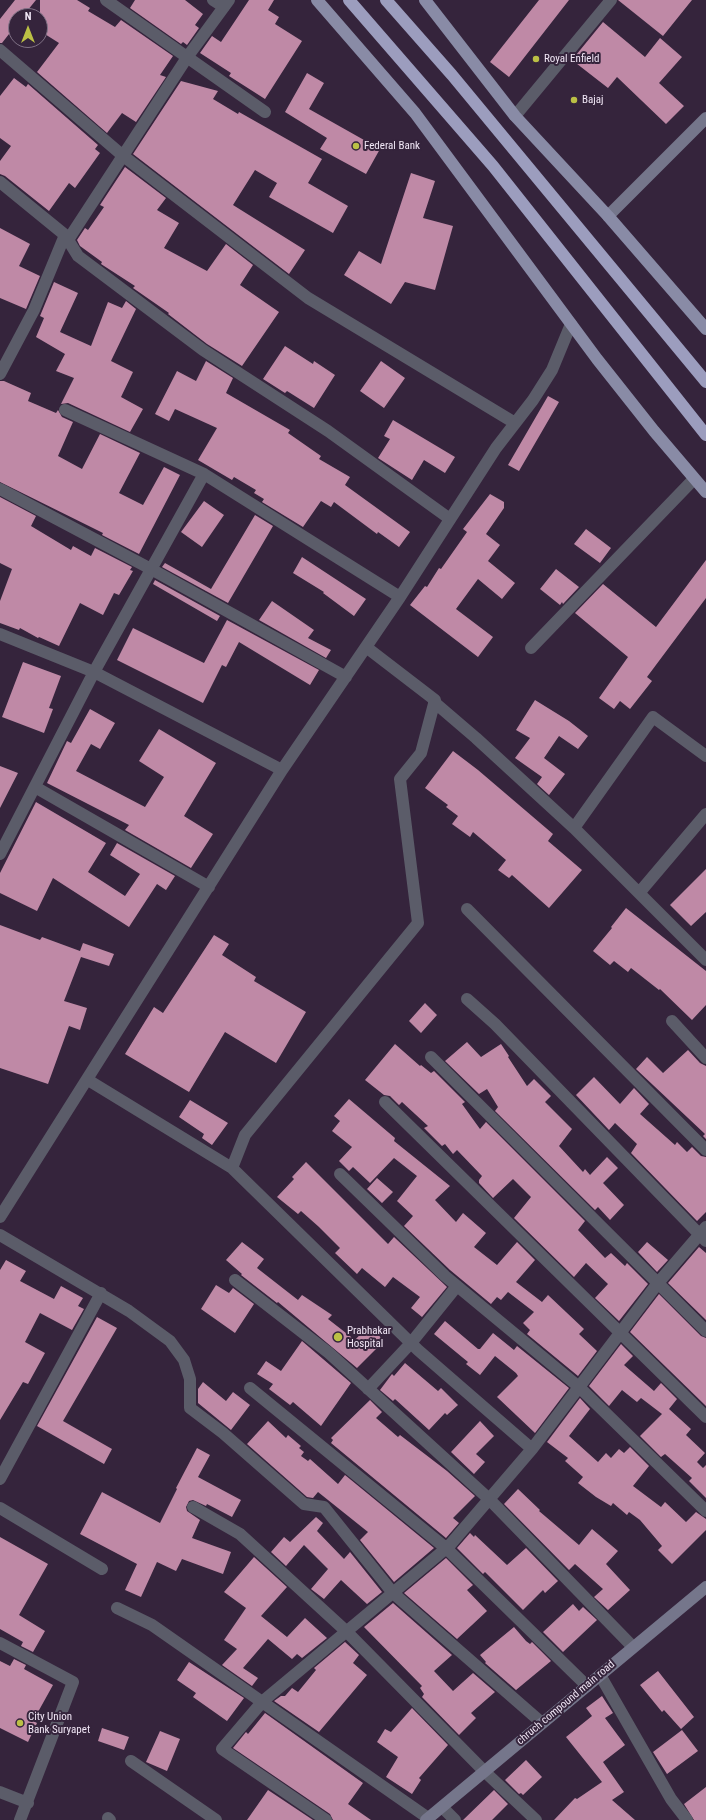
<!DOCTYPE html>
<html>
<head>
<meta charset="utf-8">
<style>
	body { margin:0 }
	#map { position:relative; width:706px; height:1820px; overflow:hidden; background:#35243c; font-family:"Roboto Condensed",sans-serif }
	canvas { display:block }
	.north { position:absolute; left:8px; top:8px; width:40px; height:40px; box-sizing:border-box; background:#35243c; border:1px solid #807286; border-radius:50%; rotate:0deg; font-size:11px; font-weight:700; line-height:16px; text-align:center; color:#f0e6f5 }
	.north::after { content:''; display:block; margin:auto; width:14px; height:18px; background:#bbc045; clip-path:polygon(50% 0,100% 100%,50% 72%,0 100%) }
</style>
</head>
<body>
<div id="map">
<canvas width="706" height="1820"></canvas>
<div class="north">N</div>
</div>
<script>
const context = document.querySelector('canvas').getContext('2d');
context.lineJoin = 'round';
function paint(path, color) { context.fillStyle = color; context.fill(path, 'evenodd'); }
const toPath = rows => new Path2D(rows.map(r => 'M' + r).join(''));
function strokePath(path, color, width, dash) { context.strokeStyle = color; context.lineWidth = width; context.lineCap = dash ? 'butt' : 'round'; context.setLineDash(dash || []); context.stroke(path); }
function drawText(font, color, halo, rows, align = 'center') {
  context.font = font + ' "Roboto Condensed",sans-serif'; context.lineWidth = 4; context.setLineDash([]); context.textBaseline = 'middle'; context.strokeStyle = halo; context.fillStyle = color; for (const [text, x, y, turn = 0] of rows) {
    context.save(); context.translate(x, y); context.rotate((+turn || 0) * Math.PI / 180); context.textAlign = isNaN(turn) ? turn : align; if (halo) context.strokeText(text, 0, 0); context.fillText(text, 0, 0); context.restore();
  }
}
paint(toPath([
	[15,0,36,0,23,16,16,16,16,25,2,43,0,43,0,19],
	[40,0,77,0,90,8,88,11,115,27,121,20,173,56,160,75,166,77,136,122,122,113,107,133,37,72,59,43,40,31],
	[135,0,185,0,203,14,195,25,199,28,187,45,183,42,181,44,130,8],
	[249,0,274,0,268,10,279,17,275,24,302,41,265,99,229,76,231,73,200,53,212,36,221,42],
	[539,0,569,0,509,77,490,62],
	[618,0,692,0,663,36],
	[603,22,645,57,660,38,682,57,659,83,684,106,666,124,617,77,608,88,572,60],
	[307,73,324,83,309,109,380,149,366,174,320,149,327,138,285,112],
	[14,78,26,87,28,84,98,145,95,149,100,153,75,188,69,183,49,211,5,176,0,174,0,161,11,146,0,138,0,96],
	[181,81,218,91,213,99,238,114,239,112,322,159,308,183,348,206,333,233,269,197,277,183,255,170,233,205,305,250,289,274,133,154],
	[125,167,166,198,157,210,179,223,164,248,207,271,226,244,253,265,240,285,279,312,242,366,207,344,168,314,169,313,133,288,135,286,101,264,102,262,80,246,77,240,85,228,88,230,104,207,100,205],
	[411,173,435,181,423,218,453,226,435,290,405,282,391,304,344,275,359,251,381,264],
	[0,228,30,244,19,266,40,276,26,309,0,298],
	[54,282,78,293,60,332,91,346,108,302,122,308,126,301,136,309,111,361,133,372,121,397,143,409,130,432,68,403,61,404,74,378,56,371,65,354,36,337,44,318,40,316],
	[285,346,313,364,314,361,335,375,314,408,287,391,285,393,263,379],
	[206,361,233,378,226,393,290,430,288,433,321,456,319,459,350,477,345,485,410,532,399,547,378,532,377,534,334,502,331,507,321,501,303,527,262,502,264,499,254,493,256,490,234,477,232,480,198,460,217,428,175,409,169,421,155,414,177,371,196,381],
	[381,361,405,378,384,408,360,391],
	[0,381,4,381,31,393,28,401,56,413,58,410,62,417,73,422,58,456,82,469,100,434,140,453,119,493,143,505,164,467,180,475,139,554,102,535,103,533,0,482],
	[548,396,559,402,519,471,508,465],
	[393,420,455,457,445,473,424,460,412,480,378,458,390,439,384,436],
	[490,494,504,502,504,508,486,534,500,545,488,561,515,583,502,599,478,579,456,609,493,637,478,657,410,605,425,586,427,587,439,568,441,569,467,532,463,529],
	[0,497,36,516,31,526,71,550,73,546,91,556,95,548,132,567,130,570,133,571,119,595,114,593,103,615,80,603,59,646,39,637,38,638,20,628,19,630,0,623,0,601,12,569,0,563],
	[204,501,224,515,202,547,181,532],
	[255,515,273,526,228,603,162,567,165,563,211,589],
	[586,529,611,548,600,563,574,544],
	[302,557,366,599,354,616,323,593,324,592,293,573],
	[706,560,706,598,647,677,652,681,630,709,620,701,614,709,599,698,628,657,575,613,603,584,656,627],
	[556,569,579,587,563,604,562,602,560,605,540,589],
	[155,580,220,616,217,621,153,584],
	[272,601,314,630,308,638,331,650,326,658,259,620],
	[227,620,319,670,310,685,239,642,226,667,222,665,203,703,117,660,133,628,204,663],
	[23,662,61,676,49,708,53,709,44,733,2,717],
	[535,700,569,721,588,736,578,749,559,736,544,758,565,774,549,795,537,784,542,777,515,758,530,738,516,730],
	[90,709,115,723,100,749,91,744,76,771,145,807,164,777,139,761,159,729,216,763,184,816,213,834,191,868,125,830,129,825,47,783,67,741,71,743],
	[453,751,478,770,553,834,548,841,582,870,549,908,512,875,509,878,498,870,506,860,473,832,470,837,452,824,458,816,446,807,448,805,425,788],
	[0,766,18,773,0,808],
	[36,802,106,843,88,872,125,896,140,874,110,855,117,843,175,876,166,890,157,884,129,927,53,878,37,911,0,893,0,873],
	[706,869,706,912,691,926,670,905],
	[626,908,706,971,706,1005,692,1020,660,989,659,990,631,968,628,972,614,961,610,965,593,951,612,928,611,927],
	[0,925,40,940,42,937,80,951,83,943,114,954,109,966,81,957,64,1001,87,1008,80,1030,69,1026,48,1084,0,1068],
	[214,935,229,944,222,955,256,977,254,981,306,1012,276,1063,225,1032,189,1092,125,1054,154,1007,163,1013],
	[425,1003,437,1015,421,1033,409,1021],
	[467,1042,481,1057,501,1044,509,1056,508,1057,527,1086,534,1079,551,1096,545,1102,572,1129,559,1146,583,1172,585,1169,590,1175,607,1157,618,1168,603,1183,624,1205,610,1220,598,1207,595,1210,495,1111,498,1107,487,1089,479,1094,445,1061],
	[395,1044,420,1066,421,1065,431,1073,434,1071,465,1102,462,1104,480,1129,486,1122,585,1221,578,1230,605,1258,611,1253,625,1266,627,1263,648,1284,619,1321,595,1298,608,1284,586,1263,574,1277,514,1218,531,1197,513,1179,493,1198,479,1183,479,1180,482,1176,457,1150,453,1154,445,1144,442,1146,424,1128,428,1126,402,1102,399,1105,390,1096,384,1095,365,1080],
	[688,1050,700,1063,706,1066,706,1139,703,1136,705,1134,636,1069,647,1057,663,1073],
	[594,1077,620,1104,634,1088,649,1104,640,1114,675,1145,677,1142,687,1152,692,1147,701,1156,706,1157,706,1212,697,1221,631,1153,637,1144,615,1123,609,1130,576,1095],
	[349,1099,395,1138,394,1141,450,1186,435,1200,456,1222,463,1213,486,1233,474,1247,497,1265,517,1242,535,1260,516,1282,542,1302,548,1295,584,1329,579,1334,597,1351,578,1376,527,1334,530,1330,523,1323,534,1312,508,1292,501,1300,497,1297,491,1304,450,1270,404,1226,413,1216,397,1201,417,1176,394,1158,370,1183,353,1167,349,1171,339,1161,352,1147,332,1131,340,1121,334,1116],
	[190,1100,228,1123,212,1145,202,1138,204,1134,179,1117],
	[306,1162,388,1244,394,1237,447,1287,422,1317,411,1308,420,1297,393,1277,385,1287,362,1268,357,1274,335,1253,340,1248,319,1227,301,1211,298,1214,277,1197,294,1179,292,1177],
	[377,1178,393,1192,382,1203,367,1189],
	[242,1242,264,1259,257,1268,298,1300,302,1295,332,1315,328,1319,355,1340,369,1325,384,1341,357,1368,278,1302,277,1303,241,1275,242,1274,226,1260],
	[647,1242,668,1260,657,1272,638,1252],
	[699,1247,706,1253,706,1320,668,1283],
	[6,1260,26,1271,20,1281,54,1299,61,1286,83,1298,78,1306,84,1309,72,1330,40,1313,25,1342,45,1353,28,1384,23,1382,0,1420,0,1270],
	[216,1285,229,1293,233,1288,254,1304,235,1333,201,1309],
	[659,1294,701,1336,706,1338,706,1406,630,1332],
	[97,1317,117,1328,63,1421,112,1449,104,1464,37,1426],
	[445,1321,478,1349,480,1349,493,1333,514,1350,517,1346,569,1388,535,1433,497,1397,518,1376,516,1373,495,1356,480,1375,466,1364,468,1362,434,1334],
	[302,1341,351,1383,321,1426,293,1402,290,1405,269,1389,273,1384,257,1374,266,1361,281,1371],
	[621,1344,633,1356,624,1365,654,1391,661,1383,677,1399,669,1409,691,1429,686,1435,705,1453,697,1462,703,1468,706,1465,706,1498,689,1481,692,1478,665,1454,661,1457,640,1436,662,1414,641,1398,637,1402,622,1390,609,1406,589,1386],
	[405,1363,438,1391,441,1388,458,1405,447,1415,445,1413,429,1430,395,1399,393,1401,380,1390,392,1374,394,1376],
	[203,1382,226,1401,233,1392,250,1405,231,1430,198,1403,198,1389],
	[580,1398,590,1409,569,1436,598,1462,606,1453,611,1458,619,1449,624,1453,630,1447,649,1466,633,1486,661,1507,665,1502,686,1522,696,1512,706,1519,706,1530,672,1564,658,1550,662,1546,640,1520,629,1512,627,1515,613,1503,611,1506,596,1497,578,1483,583,1477,565,1461,568,1458,547,1442],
	[370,1400,382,1412,376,1418,398,1437,400,1435,447,1471,475,1496,453,1518,459,1523,446,1538,331,1443,333,1440,331,1438],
	[268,1421,286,1438,288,1435,301,1446,299,1448,304,1452,301,1456,308,1461,310,1459,338,1484,345,1475,434,1548,394,1582,360,1540,368,1532,318,1492,313,1498,307,1497,247,1444],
	[480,1421,494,1436,476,1454,485,1462,474,1474,451,1452],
	[197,1448,210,1455,198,1477,241,1500,232,1517,207,1504,206,1506,193,1500,189,1501,186,1507,187,1511,200,1520,192,1538,231,1552,223,1574,182,1559,176,1571,157,1562,141,1597,125,1590,137,1564,80,1534,102,1492,160,1523,177,1489,176,1488],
	[518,1489,540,1510,539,1511,579,1545,592,1529,618,1551,606,1564,630,1590,608,1610,594,1597,603,1589,575,1564,569,1570,504,1504],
	[316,1517,323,1523,317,1531,344,1559,350,1552,382,1592,367,1604,341,1580,324,1599,311,1589,328,1569,304,1545,286,1566,271,1552,284,1537,290,1542],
	[470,1533,474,1537,475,1535,507,1565,526,1548,558,1581,545,1593,543,1590,523,1610,485,1572,483,1574,457,1548],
	[0,1537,48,1564,19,1615,45,1631,33,1652,21,1646,23,1642,0,1629],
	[254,1557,287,1587,261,1616,287,1637,305,1618,327,1638,302,1658,297,1654,292,1659,268,1639,243,1668,258,1678,252,1686,222,1665,237,1649,224,1640,246,1608,224,1592],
	[446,1558,473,1585,467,1590,487,1611,457,1639,404,1593],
	[393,1603,452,1655,434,1671,453,1691,473,1673,495,1692,471,1713,476,1718,459,1735,422,1697,424,1694,420,1688,422,1686,364,1627],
	[573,1604,579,1611,583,1607,597,1620,563,1652,543,1632],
	[514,1627,526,1641,530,1644,532,1642,551,1661,516,1690,485,1663,486,1662,480,1655],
	[345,1642,359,1655,353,1663,367,1675,319,1732,274,1701,281,1696,285,1696,292,1688,298,1692,316,1670,314,1668],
	[14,1659,26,1665,24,1669,53,1685,33,1721,37,1723,28,1742,0,1728,0,1661,10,1666],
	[189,1662,244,1698,227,1721,193,1697,196,1693,177,1680],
	[658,1671,694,1717,681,1729,664,1710,662,1712,640,1685],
	[602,1696,613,1713,605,1718,625,1745,603,1762,624,1792,612,1800,635,1820,554,1820,575,1798,577,1799,602,1782,566,1737,592,1716,586,1708],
	[412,1708,448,1745,419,1778,421,1780,412,1794,386,1777,398,1757,377,1742,385,1729,391,1732],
	[265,1713,363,1783,348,1804,371,1820,333,1820,330,1814,233,1748,246,1732,248,1734],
	[102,1728,129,1737,124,1750,98,1741],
	[682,1730,698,1751,667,1774,653,1752],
	[160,1731,180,1739,167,1771,146,1762],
	[526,1760,542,1777,523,1795,521,1793,519,1794,505,1780],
	[706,1787,706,1820,694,1820,684,1804],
	[268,1790,313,1820,247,1820],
	[494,1790,508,1804,492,1820,463,1820]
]), '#bf89a6');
strokePath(toPath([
	[106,0,265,112],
	[213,0,224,7],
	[0,50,122,155,308,298,515,423],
	[515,116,611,0],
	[0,182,65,235,78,256,203,350,328,431,450,519],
	[68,240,188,56,229,0],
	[0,374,34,310,65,235],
	[65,410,204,474],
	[0,489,151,569,346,677],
	[0,634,94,672,282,770],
	[366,647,435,700,421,753,400,779,418,923,245,1135,232,1168,418,1350,532,1449],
	[531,648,694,479],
	[434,702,476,738,574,828,706,960],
	[35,787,209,887],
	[574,828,653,717,706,756],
	[0,854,94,672,204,474,400,597],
	[639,893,706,814],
	[467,909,706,1150],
	[467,999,495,1024,706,1241],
	[672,1021,706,1058],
	[431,1057,706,1331],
	[88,1080,232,1168],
	[385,1102,706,1417],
	[340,1174,445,1276,579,1387,706,1511],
	[0,1217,282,770,400,597,496,448,533,400,552,370,571,324],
	[0,1235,129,1311,170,1341,184,1360,190,1379,190,1408,223,1433,304,1504,324,1507,393,1593,542,1723],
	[235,1280,329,1353,489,1499,633,1647],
	[250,1388,447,1549,587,1686],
	[368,1389,411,1343,457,1286],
	[0,1479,101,1293],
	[193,1507,240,1534,347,1632,484,1771,536,1820],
	[0,1508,102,1569],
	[117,1608,152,1625,428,1818],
	[0,1643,73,1682,20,1820],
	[600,1675,671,1799,687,1820],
	[131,1761,216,1820],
	[0,1792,28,1803],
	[442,1807,455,1820],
	[108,1818,110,1820],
	[326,1820,222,1749,263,1701,449,1546,532,1449,658,1283,706,1227]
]), '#5b5c69', 12);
strokePath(toPath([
	[608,216,706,118],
	[426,1820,706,1587]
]), '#75768b', 12);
strokePath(toPath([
	[317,0,415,113,597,359,654,431,706,492],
	[425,0,515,116,608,216,706,329]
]), '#898ba6', 12);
strokePath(toPath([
	[349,0,493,166,706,435],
	[386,0,452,75,706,382]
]), '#9c9dbe', 12);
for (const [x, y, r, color] of [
	[536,59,4,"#bbc045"],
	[574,100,4,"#bbc045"],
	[356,146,4,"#bbc045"],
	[338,1337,5,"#bbc045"],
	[20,1723,4,"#bbc045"]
]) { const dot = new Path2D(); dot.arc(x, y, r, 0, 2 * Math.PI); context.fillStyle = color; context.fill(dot); strokePath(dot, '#35243c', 1.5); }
drawText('11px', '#f0e6f5', '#35243c', [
	["Royal Enfield",544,59],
	["Bajaj",582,100],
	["Federal Bank",364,146],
	["Prabhakar",347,1331],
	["Hospital",347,1344],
	["City Union",28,1717],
	["Bank Suryapet",28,1730]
], 'left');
drawText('11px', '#f0e6f5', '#35243c', [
	["chruch compound main road",566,1703,-40]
]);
</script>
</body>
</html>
